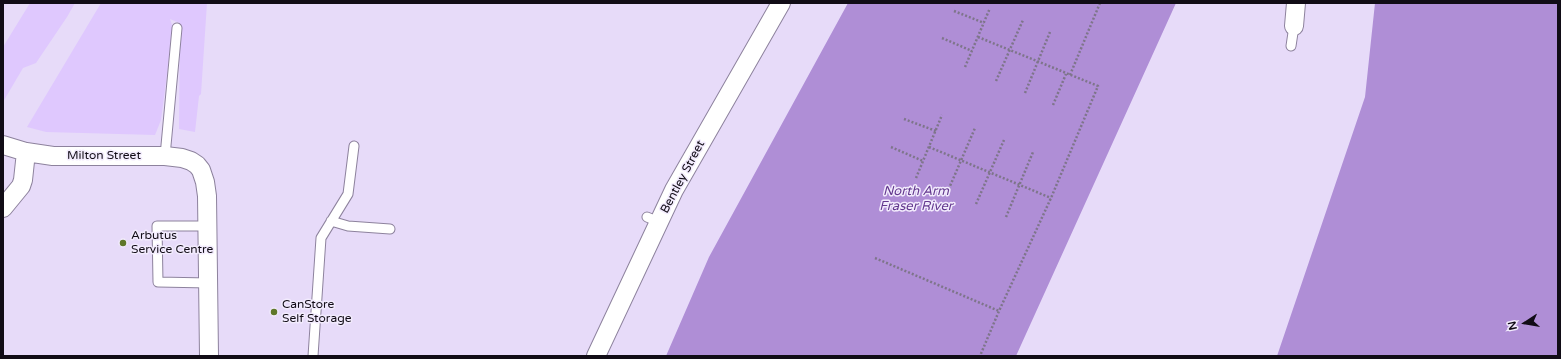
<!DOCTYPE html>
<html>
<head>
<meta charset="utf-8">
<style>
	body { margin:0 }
	#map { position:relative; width:1561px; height:359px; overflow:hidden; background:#e7dbf9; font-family:"Varela Round",sans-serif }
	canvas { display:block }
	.frame { position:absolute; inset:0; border:4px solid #110c16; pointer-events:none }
	.north { position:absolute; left:1505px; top:303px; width:40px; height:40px; -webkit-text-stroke:3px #f2ebfd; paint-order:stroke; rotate:258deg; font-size:11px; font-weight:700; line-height:16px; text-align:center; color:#110c16 }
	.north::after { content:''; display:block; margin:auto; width:14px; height:18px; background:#110c16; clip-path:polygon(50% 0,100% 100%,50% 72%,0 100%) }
</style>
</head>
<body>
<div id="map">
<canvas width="1561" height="359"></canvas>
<div class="frame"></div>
<div class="north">N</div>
</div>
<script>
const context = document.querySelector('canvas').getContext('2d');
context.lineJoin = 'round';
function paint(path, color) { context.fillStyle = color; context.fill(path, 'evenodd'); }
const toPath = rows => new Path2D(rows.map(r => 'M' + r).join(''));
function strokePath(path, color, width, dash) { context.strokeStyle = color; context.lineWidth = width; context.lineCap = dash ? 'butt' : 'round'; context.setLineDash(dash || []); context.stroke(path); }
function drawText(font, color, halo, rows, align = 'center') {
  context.font = font + ' "Varela Round",sans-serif'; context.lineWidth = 3; context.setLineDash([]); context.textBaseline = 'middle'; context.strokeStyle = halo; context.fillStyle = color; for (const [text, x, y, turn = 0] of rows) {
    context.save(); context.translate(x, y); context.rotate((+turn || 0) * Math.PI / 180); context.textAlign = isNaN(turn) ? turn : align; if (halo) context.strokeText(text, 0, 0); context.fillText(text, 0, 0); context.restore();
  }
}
paint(toPath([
	[30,3,75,3,67,17,36,63,23,68,3,102,3,47],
	[101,3,207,3,201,94,199,96,195,132,179,129,180,23,170,19,173,28,161,120,155,135,46,132,27,127]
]), '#dfc8fe');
paint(toPath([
	[848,3,1176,3,1016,356,666,356,709,257],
	[1375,3,1558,3,1558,356,1277,356,1365,97]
]), '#af8ed6');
const lane = toPath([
	[1291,46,1294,26],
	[165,156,177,28],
	[647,217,659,222],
	[331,221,348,226,390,229],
	[208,226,157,226,158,282,209,283],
	[313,356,321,238,348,194,354,146]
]);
const street = toPath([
	[1294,26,1296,3],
	[3,145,26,152,53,156,165,156,182,158,191,161,197,165,201,170,205,182,207,196,209,356],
	[3,208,21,186,23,180,26,152],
	[596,356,674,190,781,3]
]);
strokePath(lane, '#8d829d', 11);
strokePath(street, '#8d829d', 20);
strokePath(toPath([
	[954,11,984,23],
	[978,37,1098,86,1051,198,999,311,980,356],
	[942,38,972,51],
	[965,67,990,8],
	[1070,75,1100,3],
	[996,81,1023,20],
	[1025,93,1050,32],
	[1053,105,1066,74],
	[904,119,936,131],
	[891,147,923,161],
	[929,147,1051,198],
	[916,178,942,115],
	[947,193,975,128],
	[976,204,1004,140],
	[1006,217,1033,152],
	[875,258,999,311]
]), '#7e758a', 2.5, [2, 2]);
strokePath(lane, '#fff', 9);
strokePath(street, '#fff', 18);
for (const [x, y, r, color] of [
	[123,243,4,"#5f7729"],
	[274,312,4,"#5f7729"]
]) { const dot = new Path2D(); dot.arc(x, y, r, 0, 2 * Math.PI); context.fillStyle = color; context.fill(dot); strokePath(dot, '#f2ebfd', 1.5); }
drawText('12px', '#110c16', '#f2ebfd', [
	["Milton Street",104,156],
	["Bentley Street",683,177,-62]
]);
drawText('12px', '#110c16', '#f2ebfd', [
	["Arbutus",131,236],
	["Service Centre",131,250],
	["CanStore",282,305],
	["Self Storage",282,319]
], 'left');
drawText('italic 13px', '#63388e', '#f2ebfd', [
	["North Arm",916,192],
	["Fraser River",916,207]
]);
</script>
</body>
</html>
